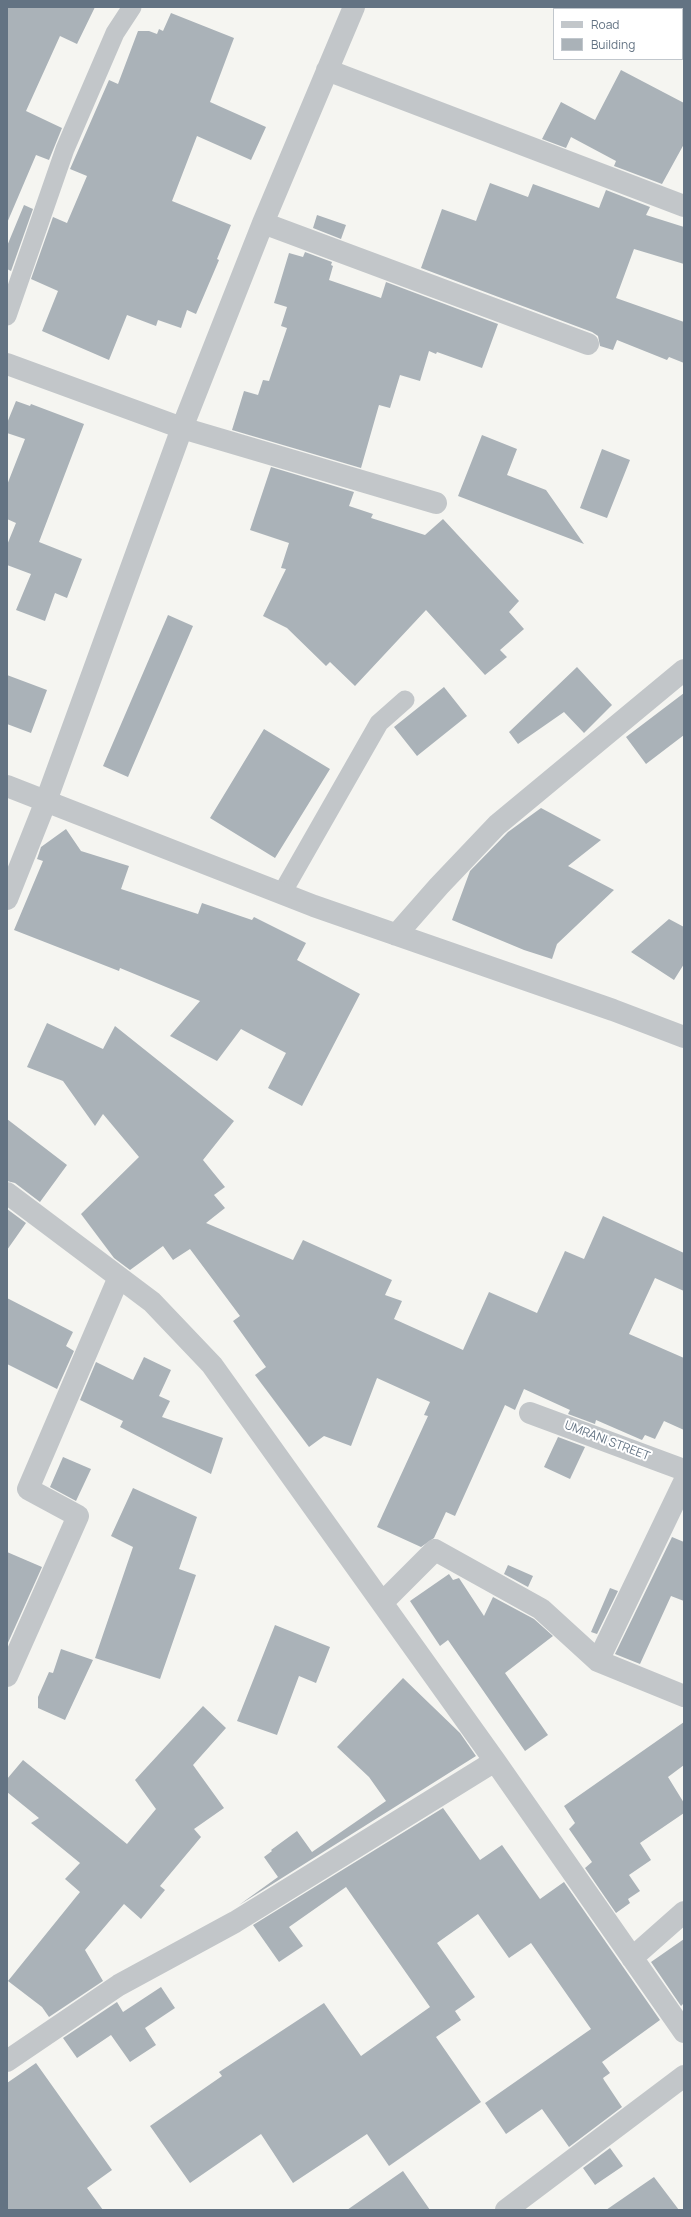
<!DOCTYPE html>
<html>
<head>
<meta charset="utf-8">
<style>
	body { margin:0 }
	#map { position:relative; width:691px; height:2217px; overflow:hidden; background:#f5f5f1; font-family:Manrope,sans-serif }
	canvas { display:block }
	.frame { position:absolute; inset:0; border:8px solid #637383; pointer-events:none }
	.legend { position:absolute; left:553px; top:8px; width:130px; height:52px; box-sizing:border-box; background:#fff; border:1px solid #c1c7cd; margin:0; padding:5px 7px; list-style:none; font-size:12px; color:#637383 }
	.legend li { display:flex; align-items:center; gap:8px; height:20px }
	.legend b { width:20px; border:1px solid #c1c7cd }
</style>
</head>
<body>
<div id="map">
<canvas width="691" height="2217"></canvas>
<div class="frame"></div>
<ul class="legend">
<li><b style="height:5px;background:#c2c6c9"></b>Road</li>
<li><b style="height:11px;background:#aab2b8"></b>Building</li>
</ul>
</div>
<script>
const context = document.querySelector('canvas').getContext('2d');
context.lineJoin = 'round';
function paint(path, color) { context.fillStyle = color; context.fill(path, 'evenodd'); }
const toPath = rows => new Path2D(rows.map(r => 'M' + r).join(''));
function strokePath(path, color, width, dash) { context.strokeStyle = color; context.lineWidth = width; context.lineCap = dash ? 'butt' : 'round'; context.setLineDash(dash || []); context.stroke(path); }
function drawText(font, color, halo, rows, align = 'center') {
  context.font = font + ' Manrope,sans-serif'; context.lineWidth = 4; context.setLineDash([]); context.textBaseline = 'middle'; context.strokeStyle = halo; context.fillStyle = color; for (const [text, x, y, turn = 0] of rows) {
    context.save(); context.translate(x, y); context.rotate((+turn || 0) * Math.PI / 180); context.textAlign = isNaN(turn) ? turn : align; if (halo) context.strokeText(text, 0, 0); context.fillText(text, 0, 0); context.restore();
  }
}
paint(toPath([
	[7,7,95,7,77,44,60,36,26,111,62,128,49,160,36,155,7,223],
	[171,13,234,38,210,102,266,127,251,160,197,136,172,201,231,225,217,259,219,260,196,314,187,310,181,328,158,320,156,326,127,315,109,360,42,331,58,291,31,279,53,217,67,223,87,176,70,169,109,80,118,84,138,31,149,31,157,34,159,29,163,31],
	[621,70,684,103,684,144,662,184,614,166,616,161,571,137,566,148,542,139,561,102,595,120],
	[490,183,528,197,533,184,599,208,606,190,650,207,646,215,684,227,684,264,634,249,616,298,684,322,684,363,669,357,667,360,617,340,613,350,600,346,598,336,592,332,421,268,442,209,476,221],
	[24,205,33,209,11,271,7,269,7,246],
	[317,215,346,225,341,239,313,228],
	[305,252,332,262,331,265,333,266,329,280,381,298,386,282,498,324,482,368,437,352,436,354,429,351,420,381,400,375,390,408,379,405,361,468,232,430,244,391,258,395,263,380,269,381,287,328,281,326,287,307,274,303,289,253,303,257],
	[16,401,30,406,31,404,84,424,39,542,82,559,67,598,55,593,45,621,16,610,31,574,7,565,7,545,16,523,7,519,7,485,25,439,7,433,7,423],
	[482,435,517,449,507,475,546,490,584,544,458,496],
	[602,449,630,460,607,518,580,508],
	[271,467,354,492,349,506,373,514,371,518,425,535,443,519,519,601,509,612,524,629,500,650,507,657,485,675,426,610,355,686,330,662,326,666,287,628,263,616,286,569,281,568,289,543,250,530],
	[168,615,193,626,128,777,103,766],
	[577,667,612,705,584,733,564,712,518,744,509,732],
	[7,675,47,690,31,733,7,724],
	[444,687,467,716,417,756,394,727],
	[684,693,684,735,646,764,626,737],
	[264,729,330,769,275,858,210,818],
	[541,808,601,840,568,866,614,890,557,944,552,959,524,950,452,920,470,871,508,832],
	[66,829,81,851,129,866,121,889,198,914,202,903,252,920,254,917,306,943,297,960,360,994,302,1106,268,1088,286,1053,241,1029,217,1061,170,1036,200,1001,120,968,119,971,14,930,43,861,37,859,41,847],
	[669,919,684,927,684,964,674,980,631,952],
	[47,1023,103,1049,115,1026,234,1121,203,1160,225,1187,214,1195,225,1208,206,1223,293,1260,303,1240,392,1280,385,1295,402,1301,394,1319,463,1350,489,1292,537,1313,565,1251,584,1259,603,1216,684,1253,684,1291,655,1278,629,1334,684,1358,684,1430,664,1421,655,1439,645,1435,642,1440,596,1420,595,1424,568,1414,570,1410,524,1389,515,1410,505,1405,455,1516,446,1512,434,1538,421,1547,377,1527,428,1416,424,1415,430,1402,377,1378,351,1446,324,1436,309,1447,255,1375,266,1367,233,1321,240,1316,190,1249,173,1260,163,1246,130,1270,114,1258,81,1214,139,1157,103,1114,95,1126,63,1081,27,1067],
	[7,1119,67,1165,40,1202,15,1183,7,1181],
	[7,1209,26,1223,7,1250],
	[7,1298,73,1332,66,1346,74,1351,57,1389,7,1364],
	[144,1357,171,1370,159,1396,170,1401,162,1417,223,1438,211,1474,120,1427,123,1421,80,1400,96,1362,133,1380],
	[558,1437,585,1447,570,1479,544,1467],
	[63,1457,91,1469,76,1501,50,1487],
	[133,1488,197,1517,179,1569,196,1575,160,1679,95,1658,133,1547,111,1536],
	[672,1537,684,1542,684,1601,671,1596,640,1664,615,1654],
	[7,1552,42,1567,7,1645],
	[508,1565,533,1576,528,1587,504,1574],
	[449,1574,453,1580,459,1578,484,1616,493,1597,534,1619,553,1636,505,1673,548,1735,525,1751,448,1640,440,1646,410,1601],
	[610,1588,618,1591,597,1634,591,1632],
	[275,1625,330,1647,316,1683,299,1676,277,1735,237,1721],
	[61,1649,93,1660,65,1720,38,1708,38,1697,49,1672,53,1673],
	[403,1678,460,1733,476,1756,239,1905,278,1877,264,1857,272,1851,271,1850,297,1831,312,1852,386,1801,369,1777,337,1747],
	[203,1706,226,1728,193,1765,224,1808,194,1829,201,1837,160,1886,165,1890,141,1919,124,1904,85,1950,103,1981,49,2017,42,2007,8,1981,80,1892,65,1879,80,1863,31,1823,39,1818,7,1792,7,1779,23,1760,127,1844,156,1809,135,1780],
	[684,1722,684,1765,668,1777,684,1803,684,1813,640,1843,651,1860,629,1875,640,1891,628,1899,630,1903,616,1913,585,1868,592,1862,569,1829,575,1823,564,1806],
	[443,1808,480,1860,502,1845,540,1899,564,1882,660,2020,602,2062,610,2073,603,2078,604,2080,622,2107,569,2147,542,2109,506,2134,485,2103,591,2029,531,1943,509,1958,478,1914,437,1943,475,1997,455,2011,461,2020,436,2037,481,2102,389,2166,367,2134,293,2183,261,2134,190,2183,150,2126,222,2076,219,2072,324,2003,361,2056,430,2007,346,1887,289,1927,303,1946,279,1962,253,1925],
	[684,1939,684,2003,681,2006,651,1962],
	[161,1987,175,2008,145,2028,156,2045,130,2062,111,2035,77,2058,63,2038,117,2002,123,2012],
	[36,2063,112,2170,87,2188,103,2210,7,2210,7,2083],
	[610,2148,623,2166,595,2185,583,2168],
	[403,2171,430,2210,347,2210],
	[654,2177,679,2210,606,2210]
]), '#aab2b8');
strokePath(toPath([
	[7,316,65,149,115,33,132,7],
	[282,893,379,723,405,700]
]), '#c2c6c9', 19);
strokePath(toPath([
	[327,70,684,206],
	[263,223,588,344],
	[7,364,182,428,436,503],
	[7,786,314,906,613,1010,684,1037],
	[7,899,46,801,182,428,263,223,354,7],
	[396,935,439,886,497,825,684,670],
	[7,1193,152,1302,212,1365,495,1761,684,2032],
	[530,1413,684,1470],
	[382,1603,435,1550,541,1609,598,1661,684,1696],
	[598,1661,684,1482],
	[7,1676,78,1516,28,1489,119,1277],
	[632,1958,684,1912],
	[7,2061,119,1985,235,1922,495,1761],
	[506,2210,684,2076]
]), '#c2c6c9', 22);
drawText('12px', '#637383', '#fff', [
	["UMRANI STREET",607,1441,21]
]);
</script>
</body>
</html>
